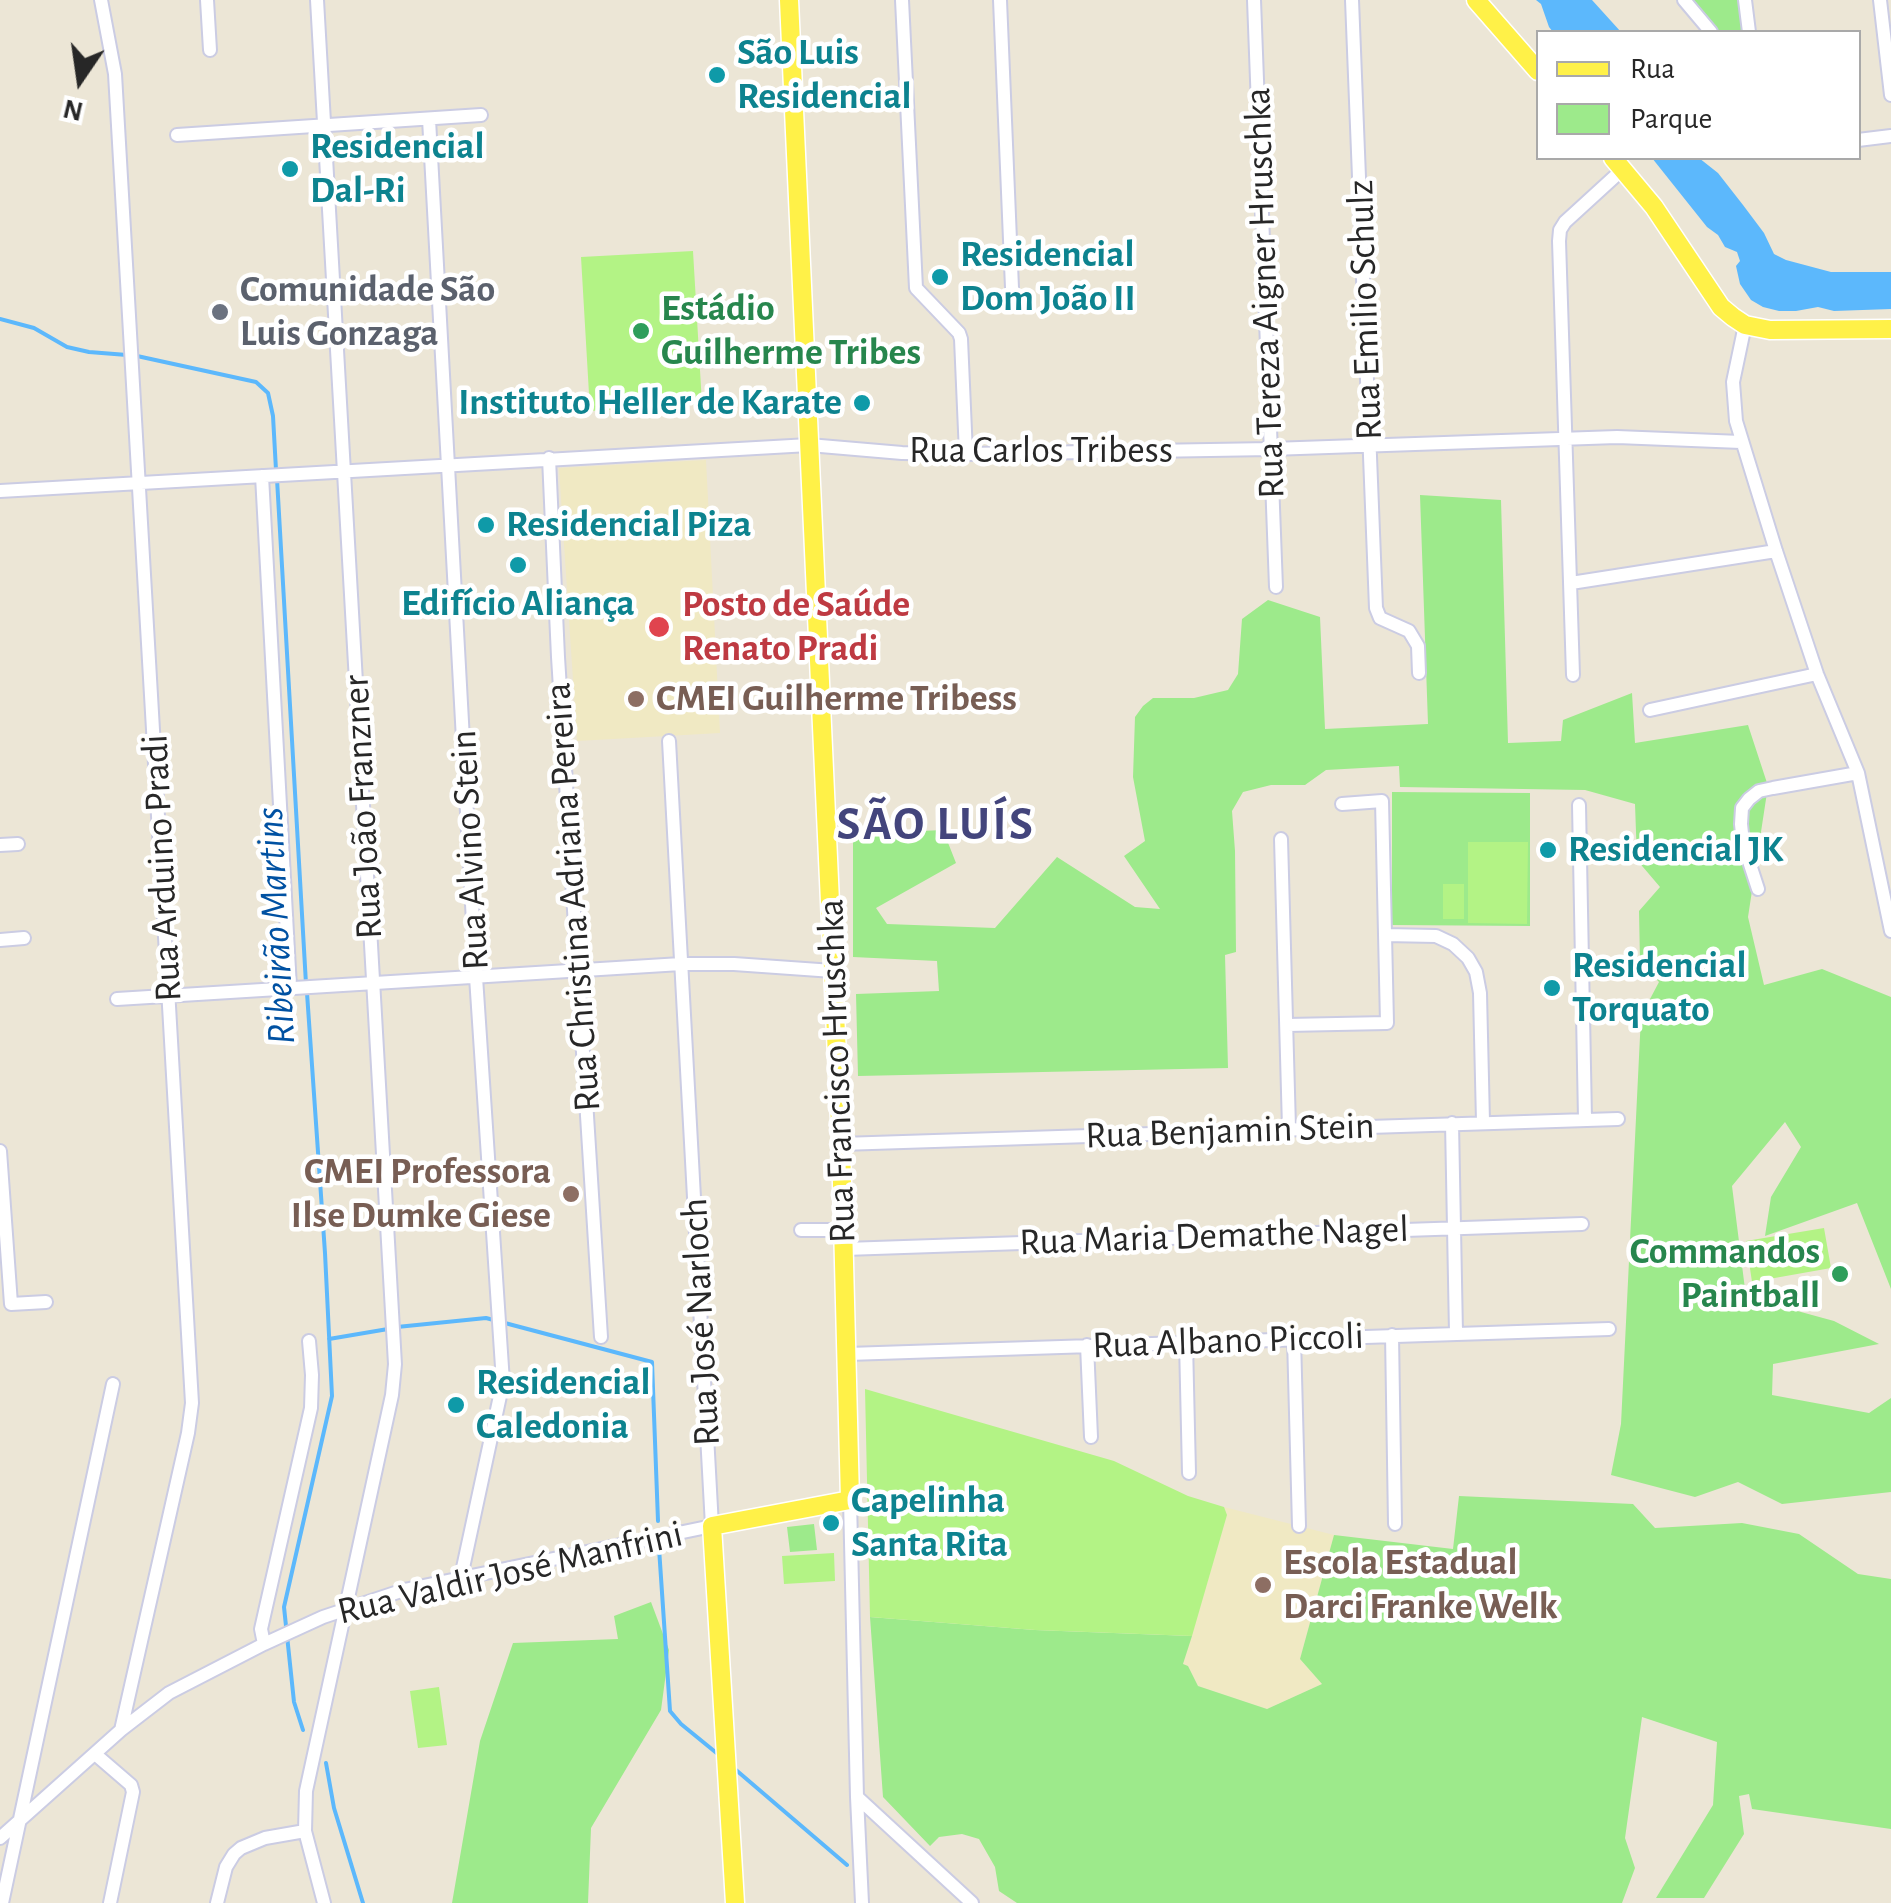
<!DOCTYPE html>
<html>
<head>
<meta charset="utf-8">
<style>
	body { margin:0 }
	#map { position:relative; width:1891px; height:1903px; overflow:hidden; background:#ece6d6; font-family:"Alegreya Sans",sans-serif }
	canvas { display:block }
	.legend { position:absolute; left:1536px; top:30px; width:325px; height:130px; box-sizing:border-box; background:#fff; border:2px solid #a9a9a9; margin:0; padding:12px 18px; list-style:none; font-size:30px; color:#272727 }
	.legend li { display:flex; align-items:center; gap:20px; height:50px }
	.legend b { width:50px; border:2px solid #a9a9a9 }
	.north { position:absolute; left:30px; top:30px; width:100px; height:100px; -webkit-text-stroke:8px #fff; paint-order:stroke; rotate:193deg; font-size:28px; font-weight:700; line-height:40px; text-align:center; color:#272727 }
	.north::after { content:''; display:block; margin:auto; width:35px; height:45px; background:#272727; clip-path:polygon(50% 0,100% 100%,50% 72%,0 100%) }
</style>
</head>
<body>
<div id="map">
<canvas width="1891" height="1903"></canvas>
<ul class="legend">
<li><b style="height:12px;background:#fff148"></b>Rua</li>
<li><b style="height:28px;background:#9dea8b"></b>Parque</li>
</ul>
<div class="north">N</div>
</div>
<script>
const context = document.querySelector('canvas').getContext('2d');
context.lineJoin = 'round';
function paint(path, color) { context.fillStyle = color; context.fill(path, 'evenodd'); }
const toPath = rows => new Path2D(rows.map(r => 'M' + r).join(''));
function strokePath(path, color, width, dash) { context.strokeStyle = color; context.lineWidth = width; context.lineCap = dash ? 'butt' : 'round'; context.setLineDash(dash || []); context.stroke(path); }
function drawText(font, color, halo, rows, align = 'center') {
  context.font = font + ' "Alegreya Sans",sans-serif'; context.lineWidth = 9; context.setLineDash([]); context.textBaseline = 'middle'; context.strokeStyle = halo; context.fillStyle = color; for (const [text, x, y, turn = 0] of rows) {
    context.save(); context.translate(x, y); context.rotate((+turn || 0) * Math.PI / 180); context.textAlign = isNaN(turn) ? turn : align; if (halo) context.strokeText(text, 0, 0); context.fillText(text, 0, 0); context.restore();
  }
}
paint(toPath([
	[706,460,720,733,577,741,559,468],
	[1224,1507,1334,1535,1300,1659,1322,1684,1267,1709,1198,1686,1188,1666,1183,1664,1227,1515]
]), '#f0e9c3');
paint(toPath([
	[1686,0,1740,0,1744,32,1713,32],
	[1420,495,1501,500,1508,743,1561,741,1563,720,1632,693,1635,743,1748,725,1768,786,1748,917,1764,985,1822,969,1891,997,1891,1289,1857,1203,1765,1236,1771,1197,1801,1147,1785,1122,1732,1186,1746,1297,1834,1321,1879,1344,1773,1364,1772,1395,1869,1413,1891,1398,1891,1492,1782,1504,1738,1482,1695,1497,1611,1475,1621,1424,1641,1016,1659,982,1640,962,1639,911,1660,887,1637,860,1635,804,1585,790,1400,787,1399,766,1326,770,1305,785,1271,785,1243,792,1232,811,1235,851,1236,952,1225,955,1228,1068,858,1076,856,994,939,991,937,961,853,957,853,834,943,830,956,863,876,908,887,924,995,928,1057,857,1135,907,1160,909,1124,856,1145,841,1133,777,1135,717,1143,706,1153,698,1194,698,1228,690,1238,674,1242,619,1268,600,1320,617,1325,729,1428,724],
	[1392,792,1530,793,1530,926,1392,925],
	[1459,1496,1633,1504,1655,1528,1742,1523,1799,1534,1858,1574,1891,1579,1891,1829,1752,1809,1749,1794,1739,1796,1744,1834,1704,1898,1656,1898,1713,1805,1717,1742,1642,1717,1625,1838,1635,1868,1622,1903,1017,1903,999,1891,995,1867,979,1839,962,1834,939,1837,930,1846,883,1797,870,1617,1035,1630,1192,1636,1183,1664,1188,1666,1198,1686,1267,1709,1322,1684,1300,1659,1334,1535,1453,1549],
	[814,1524,817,1550,790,1552,787,1527],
	[651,1602,669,1650,661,1710,591,1828,588,1903,452,1903,480,1741,513,1643,618,1639,614,1616]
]), '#9dea8b');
paint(toPath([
	[693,251,702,404,590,411,581,257],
	[1468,842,1528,842,1527,924,1468,923],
	[1443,884,1464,884,1464,919,1443,919],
	[1824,1228,1831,1268,1752,1282,1746,1241],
	[865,1389,1114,1461,1188,1496,1224,1507,1227,1515,1192,1636,1035,1630,870,1617],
	[834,1553,835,1581,784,1584,782,1556],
	[439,1687,447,1745,418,1748,410,1691]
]), '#b3f385');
paint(toPath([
	[1536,0,1592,0,1621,32,1553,32,1549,27,1541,4],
	[1652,158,1699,158,1718,173,1743,205,1764,233,1774,254,1786,260,1831,272,1891,272,1891,309,1834,311,1818,307,1796,311,1779,311,1763,307,1751,300,1740,284,1736,266,1740,261,1737,252,1725,247,1718,235,1707,227]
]), '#5cb8fc');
strokePath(toPath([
	[0,319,34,328,67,347,89,352,127,355],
	[137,356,256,382,268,393,273,416,276,470],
	[277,479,306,984],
	[397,1327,486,1318,652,1362,658,1521],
	[329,1339,388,1329],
	[659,1548,670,1711,681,1724,719,1755],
	[303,1730,294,1702,284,1607,332,1396,325,1253,307,993],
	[326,1763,334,1808,363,1903],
	[736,1770,847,1865]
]), '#5cb8fc', 4);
const minor = toPath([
	[101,0,115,74,192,1403,188,1433,121,1730],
	[207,0,210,50],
	[317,0,395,1364,392,1395,306,1791,305,1831,324,1903],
	[902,0,916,288,959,333,961,339,966,454],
	[1000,0,1012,288],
	[1254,0,1276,587],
	[1352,0,1376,608,1380,618,1409,631,1418,646,1419,673],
	[1684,0,1711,32],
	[1745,0,1749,32],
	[1880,0,1891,95],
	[429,119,476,977,503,1382,461,1577],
	[177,135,481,115],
	[1858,140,1891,136],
	[1745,325,1733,382,1736,421,1776,551,1817,674,1858,773,1891,931],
	[549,458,558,657,601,1337],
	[262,476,290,988],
	[0,491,809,445,902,453,966,454,1271,449,1617,437,1741,442],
	[1571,583,1776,551],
	[1573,675,1559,241,1560,230,1565,222,1623,169],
	[1650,710,1817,674],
	[1579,805,1585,1119],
	[1281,839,1289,1128],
	[0,845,18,844],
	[1758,889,1743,843,1741,824,1742,808,1749,799,1759,791,1773,788,1858,773],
	[1385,935,1436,936,1453,944,1468,958,1476,972,1480,993,1483,1122],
	[0,940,24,938],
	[117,999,681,964,734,964,833,971],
	[1287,1025,1387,1023,1382,801,1342,804],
	[1452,1123,1456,1333],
	[841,1144,1618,1119],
	[0,1151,11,1304,46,1302],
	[801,1230,844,1230],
	[845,1249,1582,1224],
	[1392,1335,1395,1524],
	[1294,1338,1299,1526],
	[1186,1342,1189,1473],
	[1087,1345,1091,1437],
	[848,1354,1609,1329],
	[850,1500,857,1797,862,1903],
	[264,1644,261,1629,311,1408,312,1375,309,1341],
	[95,1754,131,1785,133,1792,110,1903],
	[857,1797,972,1903],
	[0,1838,121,1730,169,1693,264,1644,323,1617,404,1590,712,1526,669,741],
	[2,1903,113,1384],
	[217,1903,226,1867,234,1854,241,1848,265,1838,305,1831]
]);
const major = toPath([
	[1476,0,1538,71],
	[1613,158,1654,207,1721,307,1733,317,1745,325,1770,330,1891,329],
	[735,1903,712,1526,850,1500,841,1144,789,0]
]);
strokePath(minor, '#cbcce3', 16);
strokePath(major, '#fff', 21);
strokePath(minor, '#fff', 12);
strokePath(major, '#fff148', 18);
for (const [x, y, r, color] of [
	[717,75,10,"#0f9aa8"],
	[290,169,10,"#0f9aa8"],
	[940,277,10,"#0f9aa8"],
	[220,312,10,"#6b7280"],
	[641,331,10,"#2e9e5b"],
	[862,403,10,"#0f9aa8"],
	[486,525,10,"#0f9aa8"],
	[518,565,10,"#0f9aa8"],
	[659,627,12,"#e0444e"],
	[636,699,10,"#8d6e63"],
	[1548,850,10,"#0f9aa8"],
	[1552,988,10,"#0f9aa8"],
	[571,1194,10,"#8d6e63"],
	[1840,1274,10,"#2e9e5b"],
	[456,1405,10,"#0f9aa8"],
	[831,1523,10,"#0f9aa8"],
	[1263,1585,10,"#8d6e63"]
]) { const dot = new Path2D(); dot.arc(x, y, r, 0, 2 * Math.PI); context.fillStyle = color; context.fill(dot); strokePath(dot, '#fff', 4); }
drawText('bold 38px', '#0d838f', '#fff', [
	["São Luis",737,53],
	["Residencial",737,97],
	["Residencial",310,147],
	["Dal-Ri",310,191],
	["Residencial",960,255],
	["Dom João II",960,299],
	["Instituto Heller de Karate",842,403,"right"],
	["Residencial Piza",506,525],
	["Edifício Aliança",518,604,"center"],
	["Residencial JK",1568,850],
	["Residencial",1572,966],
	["Torquato",1572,1010],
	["Residencial",476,1383],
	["Caledonia",476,1427],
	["Capelinha",851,1501],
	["Santa Rita",851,1545]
], 'left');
drawText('bold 38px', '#5b616d', '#fff', [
	["Comunidade São",240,290],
	["Luis Gonzaga",240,334]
], 'left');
drawText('38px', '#272727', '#fff', [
	["Rua Tereza Aigner Hruschka",1265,293,-92],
	["Rua Emilio Schulz",1365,310,-92],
	["Rua Carlos Tribess",1041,451],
	["Rua João Franzner",363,807,-93],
	["Rua Alvino Stein",470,850,-93],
	["Rua Arduino Pradi",162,868,-93],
	["Rua Christina Adriana Pereira",573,897,-94],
	["Rua Francisco Hruschka",837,1071,-92],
	["Rua Benjamin Stein",1230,1131,-2],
	["Rua Maria Demathe Nagel",1214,1236,-2],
	["Rua José Narloch",701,1322,-93],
	["Rua Albano Piccoli",1228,1341,-2],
	["Rua Valdir José Manfrini",510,1573,-13]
]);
drawText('bold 38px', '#27864d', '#fff', [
	["Estádio",661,309],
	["Guilherme Tribes",661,353],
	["Commandos",1820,1252,"right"],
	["Paintball",1820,1296,"right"]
], 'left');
drawText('bold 38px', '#be3a42', '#fff', [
	["Posto de Saúde",682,605],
	["Renato Pradi",682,649]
], 'left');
drawText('bold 38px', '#785e54', '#fff', [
	["CMEI Guilherme Tribess",656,699],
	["CMEI Professora",551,1172,"right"],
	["Ilse Dumke Giese",551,1216,"right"],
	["Escola Estadual",1283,1563],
	["Darci Franke Welk",1283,1607]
], 'left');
drawText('italic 40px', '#0051a2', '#fff', [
	["Ribeirão Martins",276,926,-93]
]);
context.letterSpacing = '2.5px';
drawText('bold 48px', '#43457c', '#fff', [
	["SÃO LUÍS",936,825]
]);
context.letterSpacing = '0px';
</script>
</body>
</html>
